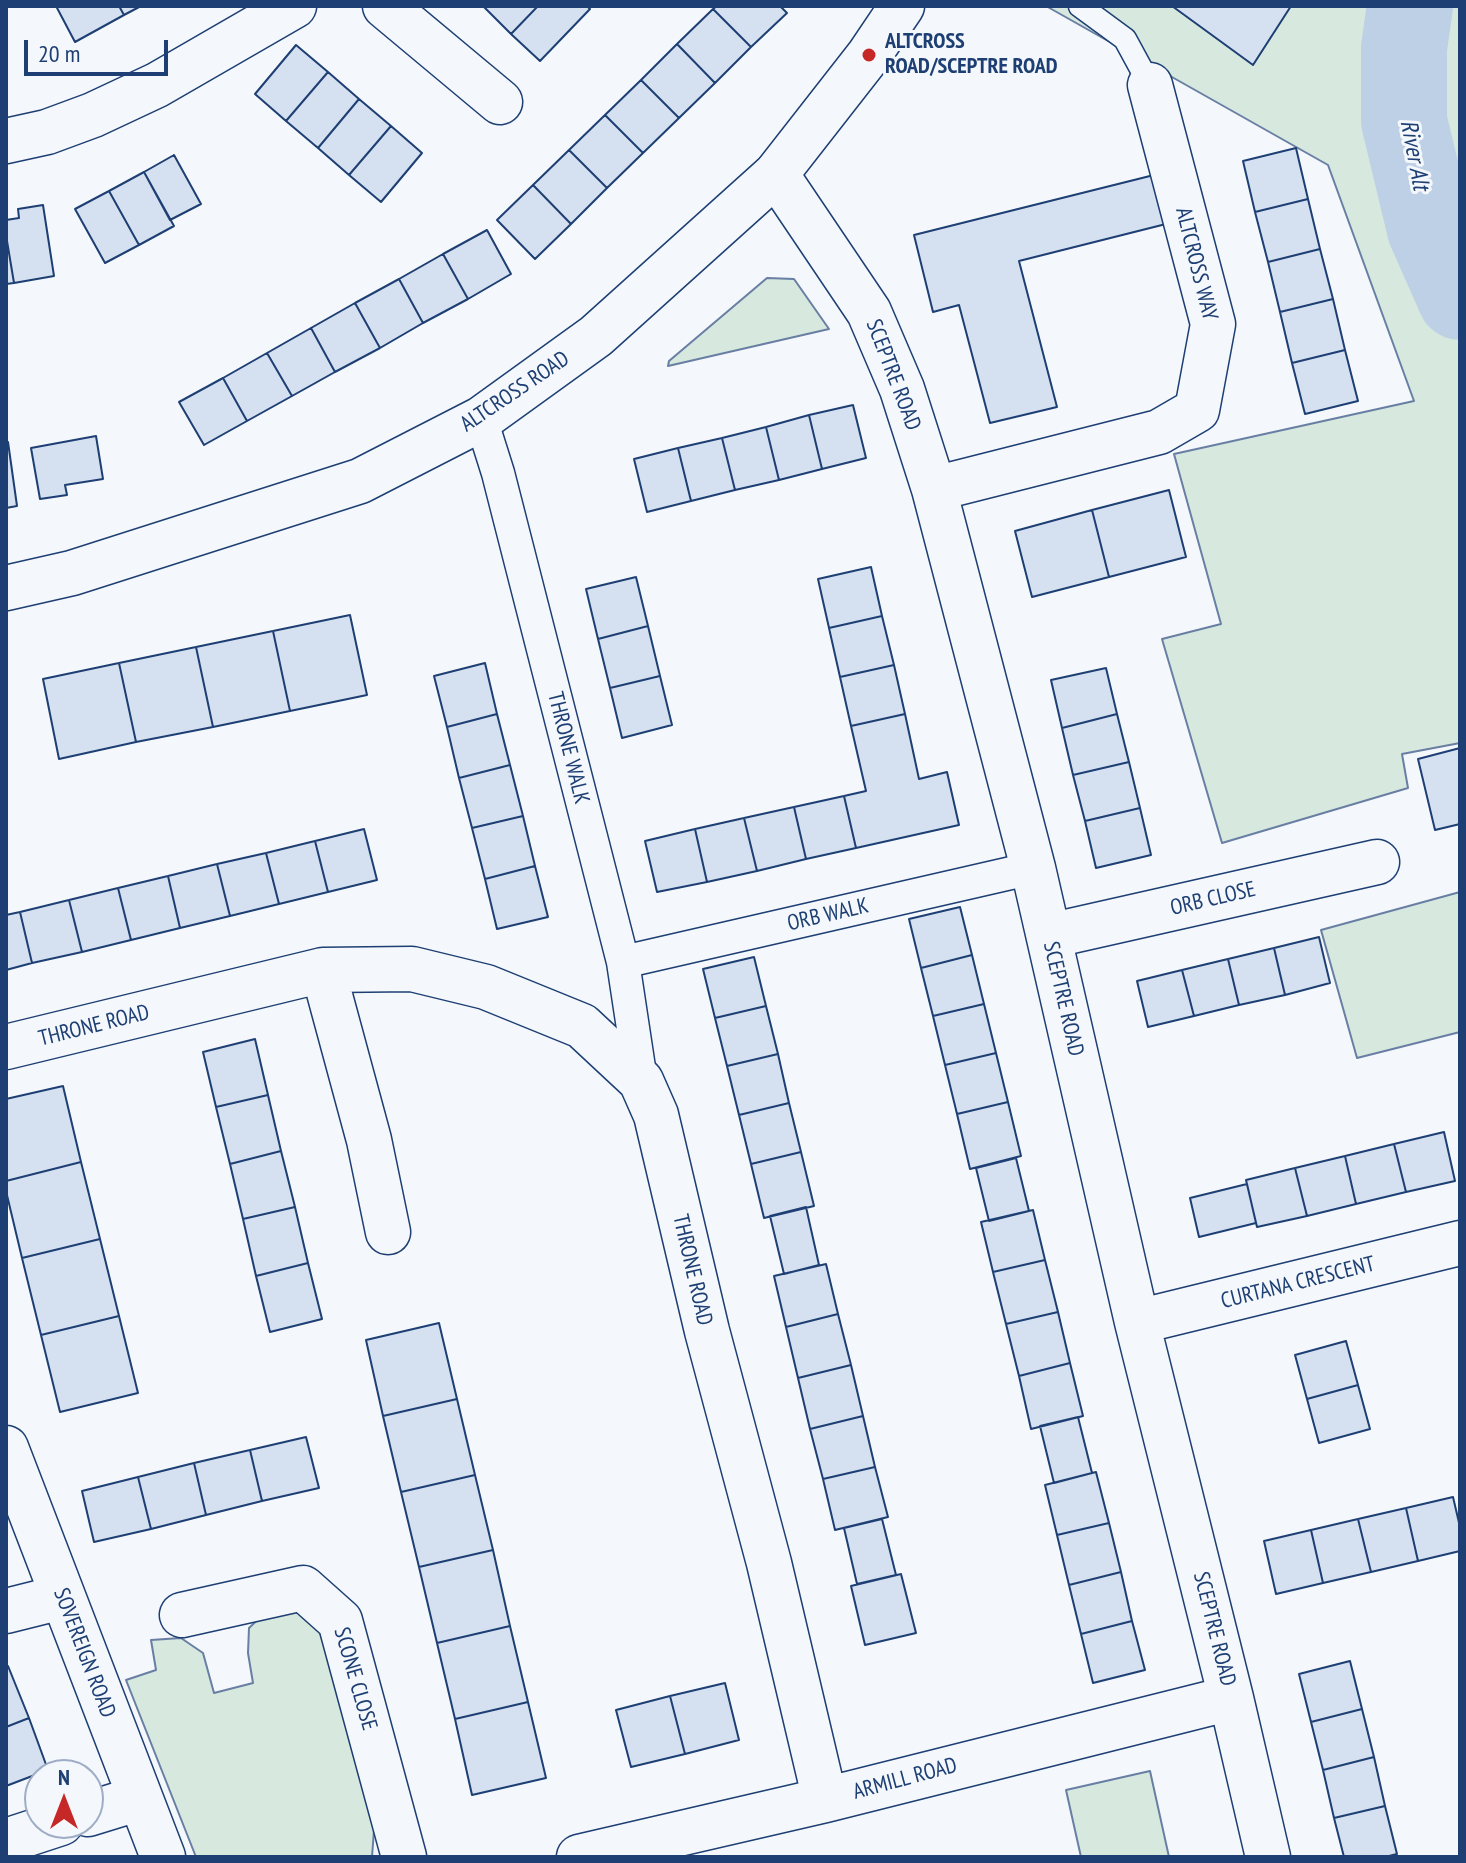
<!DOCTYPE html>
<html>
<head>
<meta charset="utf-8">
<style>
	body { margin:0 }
	#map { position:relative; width:1466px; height:1863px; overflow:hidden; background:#f4f7fb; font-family:"PT Sans Narrow",sans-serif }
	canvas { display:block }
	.frame { position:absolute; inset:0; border:8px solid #1d3f73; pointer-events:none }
	.north { position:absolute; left:24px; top:1759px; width:80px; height:80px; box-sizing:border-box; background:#f4f7fb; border:2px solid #9eadc5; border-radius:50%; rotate:0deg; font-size:22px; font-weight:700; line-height:32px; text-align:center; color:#1d3f73 }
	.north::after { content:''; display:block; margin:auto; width:28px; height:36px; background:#c62828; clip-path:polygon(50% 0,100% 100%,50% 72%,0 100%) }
	.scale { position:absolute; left:24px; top:40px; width:144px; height:36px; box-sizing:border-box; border:4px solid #1d3f73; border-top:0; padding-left:10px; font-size:24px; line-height:28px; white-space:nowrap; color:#1d3f73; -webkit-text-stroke:6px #f4f7fb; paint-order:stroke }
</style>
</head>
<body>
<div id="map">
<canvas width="1466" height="1863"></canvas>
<div class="frame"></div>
<div class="north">N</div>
<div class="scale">20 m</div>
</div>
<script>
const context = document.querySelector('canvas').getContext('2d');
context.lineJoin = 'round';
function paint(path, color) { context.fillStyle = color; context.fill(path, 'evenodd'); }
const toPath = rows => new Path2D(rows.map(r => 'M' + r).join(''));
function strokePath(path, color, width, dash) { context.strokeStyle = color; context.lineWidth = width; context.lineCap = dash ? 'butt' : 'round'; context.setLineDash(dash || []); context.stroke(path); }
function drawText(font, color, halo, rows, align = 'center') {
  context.font = font + ' "PT Sans Narrow",sans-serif'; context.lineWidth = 6; context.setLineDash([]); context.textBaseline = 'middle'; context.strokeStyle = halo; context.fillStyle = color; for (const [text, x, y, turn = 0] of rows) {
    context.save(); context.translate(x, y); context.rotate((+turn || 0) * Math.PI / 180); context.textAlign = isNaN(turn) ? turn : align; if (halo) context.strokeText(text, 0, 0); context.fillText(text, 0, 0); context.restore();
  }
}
const green = toPath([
	[1046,6,1460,6,1460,743,1402,754,1408,788,1222,843,1162,639,1221,624,1174,454,1414,401,1328,165,1046,6],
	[767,278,794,279,829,329,668,366,669,361,767,278],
	[1460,892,1460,1032,1357,1058,1321,930,1460,892],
	[295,1606,314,1620,324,1641,374,1830,372,1857,196,1857,126,1680,156,1670,151,1640,181,1638,203,1653,214,1693,253,1683,248,1653,249,1628,270,1608,295,1606],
	[1150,1771,1169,1857,1081,1857,1066,1790,1150,1771]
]);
paint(green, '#d7e8df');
strokePath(green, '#687fa3', 2);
strokePath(toPath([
	[1410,6,1404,48,1404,121,1430,229,1460,297]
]), '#bed0e5', 86);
const building = toPath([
	[56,6,119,6,124,15,75,42,56,6],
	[119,6,141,6,124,15,119,6],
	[483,6,538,6,511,34,483,6],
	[538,6,587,6,590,9,540,61,511,34,538,6],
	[717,6,780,6,787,13,751,47,713,9,717,6],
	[1172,6,1291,6,1253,65,1172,6],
	[713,9,751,47,715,83,677,44,713,9],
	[677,44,715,83,679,118,641,80,677,44],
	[296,45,328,72,286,121,255,94,296,45],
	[328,72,359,99,318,148,286,121,328,72],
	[641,80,679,118,643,153,605,115,641,80],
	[359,99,391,126,349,175,318,148,359,99],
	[605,115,643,153,607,188,569,150,605,115],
	[391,126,422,153,381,202,349,175,391,126],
	[1296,148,1308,199,1255,212,1243,161,1296,148],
	[569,150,607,188,571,224,533,185,569,150],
	[174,155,201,204,170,220,144,172,174,155],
	[144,172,174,226,139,245,109,191,144,172],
	[1154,175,1166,224,1019,261,1057,407,990,423,959,305,933,312,914,235,1154,175],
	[533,185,571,224,535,259,497,220,533,185],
	[109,191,139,245,105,263,75,209,109,191],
	[1308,199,1320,249,1268,262,1255,212,1308,199],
	[43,205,54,276,14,283,6,235,6,220,19,218,18,209,43,205],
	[487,230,511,274,468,299,443,254,487,230],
	[6,235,14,283,6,284,6,235],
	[1320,249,1333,299,1280,312,1268,262,1320,249],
	[443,254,468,299,423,323,399,279,443,254],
	[399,279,423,323,380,348,355,303,399,279],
	[1333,299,1345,350,1292,363,1280,312,1333,299],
	[355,303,380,348,335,372,311,328,355,303],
	[311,328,335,372,292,396,267,353,311,328],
	[1345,350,1358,401,1305,414,1292,363,1345,350],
	[267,353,292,396,247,421,223,378,267,353],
	[223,378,247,421,204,445,179,402,223,378],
	[853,405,866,458,822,469,809,415,853,405],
	[809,415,822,469,779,480,766,427,809,415],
	[766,427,779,480,735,490,722,438,766,427],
	[96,436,103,479,65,485,67,495,40,499,31,448,96,436],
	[722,438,735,490,691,501,678,448,722,438],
	[6,442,8,442,17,506,6,508,6,442],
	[678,448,691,501,647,512,634,459,678,448],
	[1169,490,1186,557,1109,577,1092,510,1169,490],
	[1092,510,1109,577,1032,597,1015,531,1092,510],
	[871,567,882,616,829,628,818,579,871,567],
	[636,577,648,626,598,639,586,589,636,577],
	[350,615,367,695,290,711,273,631,350,615],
	[882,616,894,665,840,677,829,628,882,616],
	[648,626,660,676,610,688,598,639,648,626],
	[273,631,290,711,213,727,196,647,273,631],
	[196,647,213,727,136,742,119,663,196,647],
	[119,663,136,742,59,759,43,679,119,663],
	[485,663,497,714,447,727,434,676,485,663],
	[894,665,905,714,851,726,840,677,894,665],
	[1106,668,1117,714,1062,728,1051,680,1106,668],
	[660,676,672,725,622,738,610,688,660,676],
	[497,714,510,765,459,778,447,727,497,714],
	[905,714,919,779,947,772,959,825,856,848,844,796,866,791,851,726,905,714],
	[1117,714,1129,762,1073,775,1062,728,1117,714],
	[1460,748,1460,824,1435,830,1418,759,1460,748],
	[1129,762,1140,808,1085,821,1073,775,1129,762],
	[510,765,523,816,472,828,459,778,510,765],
	[844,796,856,848,806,859,794,807,844,796],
	[794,807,806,859,757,871,744,818,794,807],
	[1140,808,1151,855,1096,868,1085,821,1140,808],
	[523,816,535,866,485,879,472,828,523,816],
	[744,818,757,871,707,882,695,829,744,818],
	[364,829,377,880,328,892,315,841,364,829],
	[695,829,707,882,657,892,645,841,695,829],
	[315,841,328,892,279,904,266,853,315,841],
	[266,853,279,904,230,916,217,864,266,853],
	[217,864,230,916,180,928,168,876,217,864],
	[535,866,548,917,497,929,485,879,535,866],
	[168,876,180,928,131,940,118,888,168,876],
	[118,888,131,940,82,952,69,900,118,888],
	[69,900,82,952,32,963,20,912,69,900],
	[960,907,972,955,921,968,909,919,960,907],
	[20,912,32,963,6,970,6,915,20,912],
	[1319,937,1330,983,1285,995,1274,948,1319,937],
	[1274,948,1285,995,1239,1005,1228,959,1274,948],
	[972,955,984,1004,933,1016,921,968,972,955],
	[754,957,766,1006,715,1018,703,969,754,957],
	[1228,959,1239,1005,1194,1016,1182,970,1228,959],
	[1182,970,1194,1016,1148,1027,1137,981,1182,970],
	[984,1004,996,1053,945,1065,933,1016,984,1004],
	[766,1006,778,1054,727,1066,715,1018,766,1006],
	[255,1039,268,1095,216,1107,203,1052,255,1039],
	[996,1053,1008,1102,957,1114,945,1065,996,1053],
	[778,1054,789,1103,739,1115,727,1066,778,1054],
	[63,1086,81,1162,6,1181,6,1099,63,1086],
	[268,1095,281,1151,230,1164,216,1107,268,1095],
	[1008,1102,1021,1156,970,1169,957,1114,1008,1102],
	[789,1103,801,1152,751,1164,739,1115,789,1103],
	[1444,1132,1455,1181,1406,1192,1394,1144,1444,1132],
	[1394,1144,1406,1192,1356,1204,1345,1156,1394,1144],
	[281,1151,295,1207,243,1219,230,1164,281,1151],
	[801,1152,814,1206,764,1218,751,1164,801,1152],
	[1345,1156,1356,1204,1307,1216,1295,1168,1345,1156],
	[1016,1158,1029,1211,989,1221,976,1168,1016,1158],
	[81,1162,100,1239,22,1258,6,1191,6,1181,81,1162],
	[1295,1168,1307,1216,1257,1227,1246,1180,1295,1168],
	[1247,1184,1256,1223,1199,1237,1190,1198,1247,1184],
	[295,1207,308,1263,256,1276,243,1219,295,1207],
	[806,1207,819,1265,784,1274,770,1216,806,1207],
	[1033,1210,1045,1260,993,1272,981,1222,1033,1210],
	[100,1239,119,1316,41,1335,22,1258,100,1239],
	[1045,1260,1058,1312,1006,1324,993,1272,1045,1260],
	[308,1263,322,1319,270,1332,256,1276,308,1263],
	[826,1264,838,1314,786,1327,774,1276,826,1264],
	[1058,1312,1070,1363,1019,1376,1006,1324,1058,1312],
	[838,1314,851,1365,798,1378,786,1327,838,1314],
	[119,1316,138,1393,60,1412,41,1335,119,1316],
	[439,1323,457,1399,383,1416,366,1340,439,1323],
	[1346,1341,1358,1385,1307,1399,1295,1355,1346,1341],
	[1070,1363,1083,1416,1031,1429,1019,1376,1070,1363],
	[851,1365,863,1416,810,1429,798,1378,851,1365],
	[1358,1385,1370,1429,1319,1443,1307,1399,1358,1385],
	[457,1399,475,1475,401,1492,383,1416,457,1399],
	[863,1416,875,1467,823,1479,810,1429,863,1416],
	[1078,1417,1092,1473,1054,1483,1040,1426,1078,1417],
	[306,1437,319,1488,262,1501,250,1450,306,1437],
	[250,1450,262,1501,206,1515,194,1463,250,1450],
	[194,1463,206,1515,151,1529,138,1477,194,1463],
	[875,1467,888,1517,835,1530,823,1479,875,1467],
	[1096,1472,1109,1523,1057,1535,1045,1485,1096,1472],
	[475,1475,493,1550,419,1567,401,1492,475,1475],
	[138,1477,151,1529,94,1542,82,1491,138,1477],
	[1453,1497,1460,1527,1460,1551,1418,1561,1406,1508,1453,1497],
	[1406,1508,1418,1561,1371,1572,1358,1519,1406,1508],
	[882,1519,896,1575,857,1584,844,1528,882,1519],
	[1358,1519,1371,1572,1323,1583,1311,1530,1358,1519],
	[1109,1523,1121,1572,1069,1585,1057,1535,1109,1523],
	[1311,1530,1323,1583,1276,1594,1264,1541,1311,1530],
	[493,1550,510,1626,437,1643,419,1567,493,1550],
	[1121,1572,1132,1621,1081,1634,1069,1585,1121,1572],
	[901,1574,916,1633,865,1645,851,1586,901,1574],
	[1132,1621,1145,1670,1093,1683,1081,1634,1132,1621],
	[510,1626,528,1702,455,1719,437,1643,510,1626],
	[1350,1661,1362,1709,1311,1722,1299,1674,1350,1661],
	[8,1666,29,1718,6,1727,6,1667,8,1666],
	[725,1683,739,1740,685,1754,670,1696,725,1683],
	[670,1696,685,1754,631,1767,616,1710,670,1696],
	[528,1702,546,1778,472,1795,455,1719,528,1702],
	[1362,1709,1374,1757,1323,1770,1311,1722,1362,1709],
	[29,1718,48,1770,6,1786,6,1727,29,1718],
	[1374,1757,1385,1806,1334,1818,1323,1770,1374,1757],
	[1385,1806,1397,1854,1385,1857,1344,1857,1334,1818,1385,1806]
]);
paint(building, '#d5e0f0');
strokePath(building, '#1d3f73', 2);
const service = toPath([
	[1080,6,1125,39,1150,85]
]);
const pedestrian = toPath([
	[481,419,498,473,623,962,641,1081],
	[623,962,1033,868]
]);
const minor = toPath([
	[385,6,500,102],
	[6,141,47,132,93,115,157,85,294,6],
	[776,174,869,312,902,389,934,489,1033,868,1137,1322,1231,1698,1268,1857],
	[934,489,1159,432,1197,410,1213,324,1150,85],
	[1049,936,1377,862],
	[323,970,369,1140,388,1232],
	[6,1047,323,970,412,969,486,987,582,1026,641,1081,656,1115,707,1331,769,1563,825,1800],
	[1137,1322,1460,1243],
	[6,1448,163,1857],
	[6,1611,62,1597],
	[182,1615,303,1588,340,1621,404,1857],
	[88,1814,140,1798],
	[6,1841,61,1823],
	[579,1857,825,1800,1231,1698]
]);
const tertiary = toPath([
	[6,588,72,573,360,481,481,419,596,336,776,174,869,55,902,6]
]);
strokePath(service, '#1d3f73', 25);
strokePath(pedestrian, '#1d3f73', 35);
strokePath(minor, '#1d3f73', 47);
strokePath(tertiary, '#1d3f73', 47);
strokePath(service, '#f4f7fb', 22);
strokePath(pedestrian, '#f4f7fb', 32);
strokePath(minor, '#f4f7fb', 44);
strokePath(tertiary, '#f4f7fb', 44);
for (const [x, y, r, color] of [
	[869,55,8,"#c62828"]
]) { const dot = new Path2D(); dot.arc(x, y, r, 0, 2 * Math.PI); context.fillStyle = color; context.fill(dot); strokePath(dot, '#f4f7fb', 3); }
drawText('bold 22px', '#1d3f73', '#f4f7fb', [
	["ALTCROSS",885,42],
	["ROAD/SCEPTRE ROAD",885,67]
], 'left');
drawText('22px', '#1d3f73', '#f4f7fb', [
	["ALTCROSS WAY",1196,264,76],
	["SCEPTRE ROAD",893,375,69],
	["ALTCROSS ROAD",515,392,-34],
	["THRONE WALK",568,748,76],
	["ORB CLOSE",1213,899,-13],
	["ORB WALK",828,915,-13],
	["SCEPTRE ROAD",1063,999,77],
	["THRONE ROAD",94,1026,-14],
	["THRONE ROAD",692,1270,77],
	["CURTANA CRESCENT",1298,1283,-14],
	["SCEPTRE ROAD",1214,1629,76],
	["SOVEREIGN ROAD",84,1653,69],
	["SCONE CLOSE",355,1679,74],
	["ARMILL ROAD",905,1779,-15]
]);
drawText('italic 24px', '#1d3f73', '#f4f7fb', [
	["River Alt",1414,155,79]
]);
</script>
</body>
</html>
